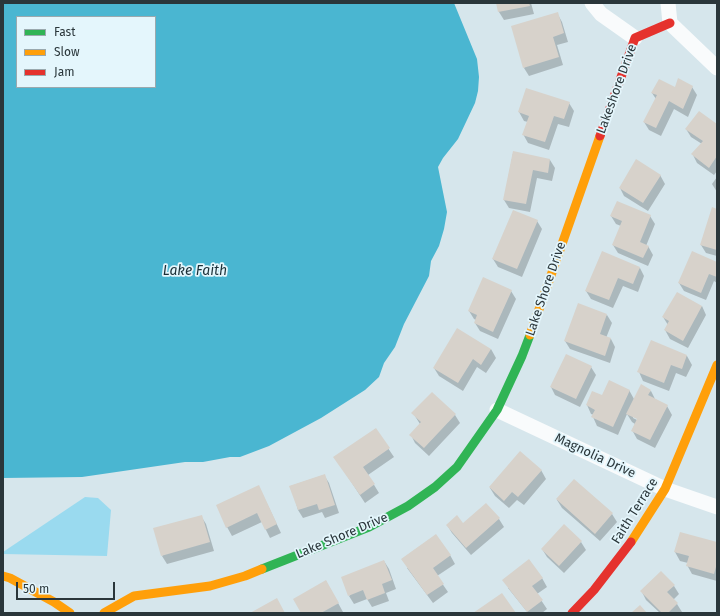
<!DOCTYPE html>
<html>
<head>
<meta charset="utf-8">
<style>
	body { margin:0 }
	#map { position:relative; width:720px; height:616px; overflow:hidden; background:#d6e6ec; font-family:"Fira Sans",sans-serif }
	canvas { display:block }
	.frame { position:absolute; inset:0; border:4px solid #2a363a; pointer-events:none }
	.legend { position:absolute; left:16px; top:16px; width:140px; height:72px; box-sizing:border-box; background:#e4f6fc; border:1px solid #9aa9ae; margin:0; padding:5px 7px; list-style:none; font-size:12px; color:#2a363a }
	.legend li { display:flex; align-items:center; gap:8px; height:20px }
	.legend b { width:20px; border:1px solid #9aa9ae }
	.scale { position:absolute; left:16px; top:582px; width:99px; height:18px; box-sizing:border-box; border:2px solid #2a363a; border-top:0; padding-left:5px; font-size:12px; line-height:14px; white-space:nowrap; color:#2a363a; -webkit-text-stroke:3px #e4f6fc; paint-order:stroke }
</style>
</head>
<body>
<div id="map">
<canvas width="720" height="616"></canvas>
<div class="frame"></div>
<ul class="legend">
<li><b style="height:5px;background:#30b455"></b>Fast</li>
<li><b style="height:5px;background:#ff9f0a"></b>Slow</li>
<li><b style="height:5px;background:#e5322d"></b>Jam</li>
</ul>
<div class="scale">50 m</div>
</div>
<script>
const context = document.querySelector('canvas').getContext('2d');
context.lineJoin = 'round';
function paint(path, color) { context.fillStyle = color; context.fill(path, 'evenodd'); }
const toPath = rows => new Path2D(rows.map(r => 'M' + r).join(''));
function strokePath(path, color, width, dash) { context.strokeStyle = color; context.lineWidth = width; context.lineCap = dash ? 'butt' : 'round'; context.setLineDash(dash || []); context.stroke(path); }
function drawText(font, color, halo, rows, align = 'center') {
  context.font = font + ' "Fira Sans",sans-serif'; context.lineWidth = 3.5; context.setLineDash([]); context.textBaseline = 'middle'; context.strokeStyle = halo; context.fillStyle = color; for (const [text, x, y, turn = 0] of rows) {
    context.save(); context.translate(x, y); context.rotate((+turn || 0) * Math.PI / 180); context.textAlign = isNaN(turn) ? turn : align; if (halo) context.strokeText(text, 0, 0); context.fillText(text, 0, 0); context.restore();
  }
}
paint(toPath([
	[85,497,98,498,111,510,107,556,3,554,3,552]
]), '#9adaef');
paint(toPath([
	[3,3,454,3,477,59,479,77,478,91,475,103,458,139,443,158,438,167,447,212,444,229,439,246,431,261,429,276,404,324,395,347,384,363,379,377,365,390,321,418,269,446,240,457,230,457,203,462,185,462,82,477,3,478],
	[17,17,155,17,155,87,17,87]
]), '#4ab6d1');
paint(toPath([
	[497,3,531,3,534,14,504,20,499,12],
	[557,13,562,22,568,42,557,45,563,65,529,76,524,68],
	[692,87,697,95,688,117,674,109,661,136,649,130,644,122,656,99,652,93],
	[569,103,574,111,569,127,558,124,549,150,528,143,523,134,528,122,524,121,519,112],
	[717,125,717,171,714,175,697,163,693,155,702,144,691,137,686,129],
	[513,153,550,160,555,168,552,181,537,178,530,212,509,208,504,200],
	[660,175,665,184,648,211,624,196,620,188],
	[717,177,717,192,712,184],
	[717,210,717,256,706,253,701,245],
	[611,216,650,216,655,224,646,246,648,246,653,255,648,266,618,253,613,245,621,226,616,224],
	[537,221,542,229,522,277,498,267,493,259],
	[717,263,717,283,714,281,706,300,684,291,679,283],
	[640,268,644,276,638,292,623,286,613,308,591,299,586,291],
	[511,291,516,299,498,339,480,331,475,323,476,320,474,319,469,311],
	[702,306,706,315,688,348,670,339,665,330,668,325,663,317],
	[607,315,612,323,606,338,611,339,615,347,610,363,570,349,565,341],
	[651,342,687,356,692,365,686,377,676,373,669,391,643,381,639,372],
	[491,349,496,358,486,373,477,367,463,391,439,376,434,368],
	[591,367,596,375,580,407,555,395,551,387],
	[629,390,634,399,651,391,655,399,667,406,672,415,655,448,637,439,632,430,635,424,632,422,627,414,618,435,597,426,593,417,594,415,591,414,587,405,593,392,603,396],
	[633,416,642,421,641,422,633,418],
	[413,413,455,415,460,423,429,456,415,443,411,435,420,424],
	[375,429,394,457,368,475,379,493,365,503,340,465],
	[541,470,546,479,524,505,517,500,509,508,495,496,490,488],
	[324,475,329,483,339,513,325,518,322,512,303,518,298,510,291,486],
	[574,481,612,514,617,522,600,541,562,508,557,500],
	[263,495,281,533,270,538,262,522,232,536,227,527],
	[201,516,206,524,214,551,167,564,162,556],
	[499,519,504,527,471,555,452,533,447,525],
	[581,542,586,550,564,573,547,557,542,549],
	[717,544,717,581,692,574,687,565,688,563,680,561,675,552],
	[450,555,455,564,437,576,448,592,433,603,407,568],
	[384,561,389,569,396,589,386,593,389,601,372,607,367,599,354,604,349,596],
	[542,578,547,587,537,594,547,609,542,613,528,613,508,588],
	[326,581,343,612,341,613,302,613],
	[674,586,679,594,673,600,677,604,682,612,681,613,660,613,646,600,642,592]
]), '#0003');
paint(toPath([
	[496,3,529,3,530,6,498,12],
	[558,12,564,33,553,37,559,57,523,68,511,26],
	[678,78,693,86,683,109,669,101,656,128,643,122,657,95,651,93,659,79,675,87],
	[526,88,570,102,564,119,554,116,545,142,522,135,529,116,518,112],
	[699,111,717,124,717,156,709,168,691,154,703,141,685,129],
	[513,151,550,159,548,173,533,170,526,204,503,200],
	[636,159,661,175,643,203,619,188],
	[617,201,651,215,640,242,649,246,643,258,612,245,622,221,610,216],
	[712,207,717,209,717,250,700,245],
	[513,210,538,220,517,269,492,259],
	[602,251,640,267,633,284,618,278,609,300,585,291],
	[692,251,717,262,717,277,709,274,701,293,678,283],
	[483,277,512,290,493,332,474,323,477,315,468,311],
	[677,292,702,306,683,341,664,330,669,321,662,317],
	[578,303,607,314,600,334,611,338,605,356,564,341],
	[457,328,491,349,481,365,473,359,458,383,433,368],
	[651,340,687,355,682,369,671,365,664,383,637,372],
	[566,354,592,366,576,399,550,387],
	[609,380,630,390,613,427,591,417,595,410,586,405,592,391,602,395],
	[641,384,651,390,648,395,668,405,650,440,631,431,637,419,626,414],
	[432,392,456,414,424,448,409,435,421,422,411,413],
	[376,428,390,448,363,467,375,484,360,495,333,457],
	[520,451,542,470,518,497,512,492,504,501,489,487],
	[325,474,335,505,319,510,317,504,298,510,289,486],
	[574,479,613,513,595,534,556,499],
	[259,485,277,524,265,530,257,513,226,528,216,505],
	[486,503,500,518,466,548,446,525,457,515,463,523],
	[202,515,210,542,161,556,153,528],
	[564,524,582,541,559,566,541,549],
	[680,532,717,542,717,563,714,574,686,566,689,556,674,552],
	[436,534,451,555,433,568,444,584,427,595,401,559],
	[529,559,543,578,532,586,543,600,527,612,502,580],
	[384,560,392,580,382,584,385,593,367,600,363,590,348,596,341,577],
	[661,571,675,585,667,592,678,603,668,613,662,613,640,591],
	[326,580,339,603,321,613,301,613,293,599],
	[502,593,516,613,473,613],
	[277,598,285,613,250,613],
	[640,605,647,613,631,613]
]), '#d7d2cb');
strokePath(toPath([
	[592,3,601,14,635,38],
	[668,3,670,23,717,68],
	[497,410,665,489,717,507]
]), '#f9fbfc', 15);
strokePath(toPath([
	[262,569,369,527,408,506,435,487,457,467,497,410,522,356,530,335]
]), '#30b455', 9);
strokePath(toPath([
	[530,335,600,136],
	[631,542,665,489,717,365],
	[3,576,10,578,54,602,70,613],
	[104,613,134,596,210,586,245,576,262,569]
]), '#ff9f0a', 9);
strokePath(toPath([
	[600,136,635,38,670,23],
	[572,613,594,590,631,542]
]), '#e5322d', 9);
drawText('13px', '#2a363a', '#e4f6fc', [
	["Lakeshore Drive",617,89,-70],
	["Lake Shore Drive",546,289,-71],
	["Magnolia Drive",595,456,25],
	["Faith Terrace",635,511,-58],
	["Lake Shore Drive",342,536,-23]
]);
drawText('italic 14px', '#1b3038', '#e4f6fc', [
	["Lake Faith",195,271]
]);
</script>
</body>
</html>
